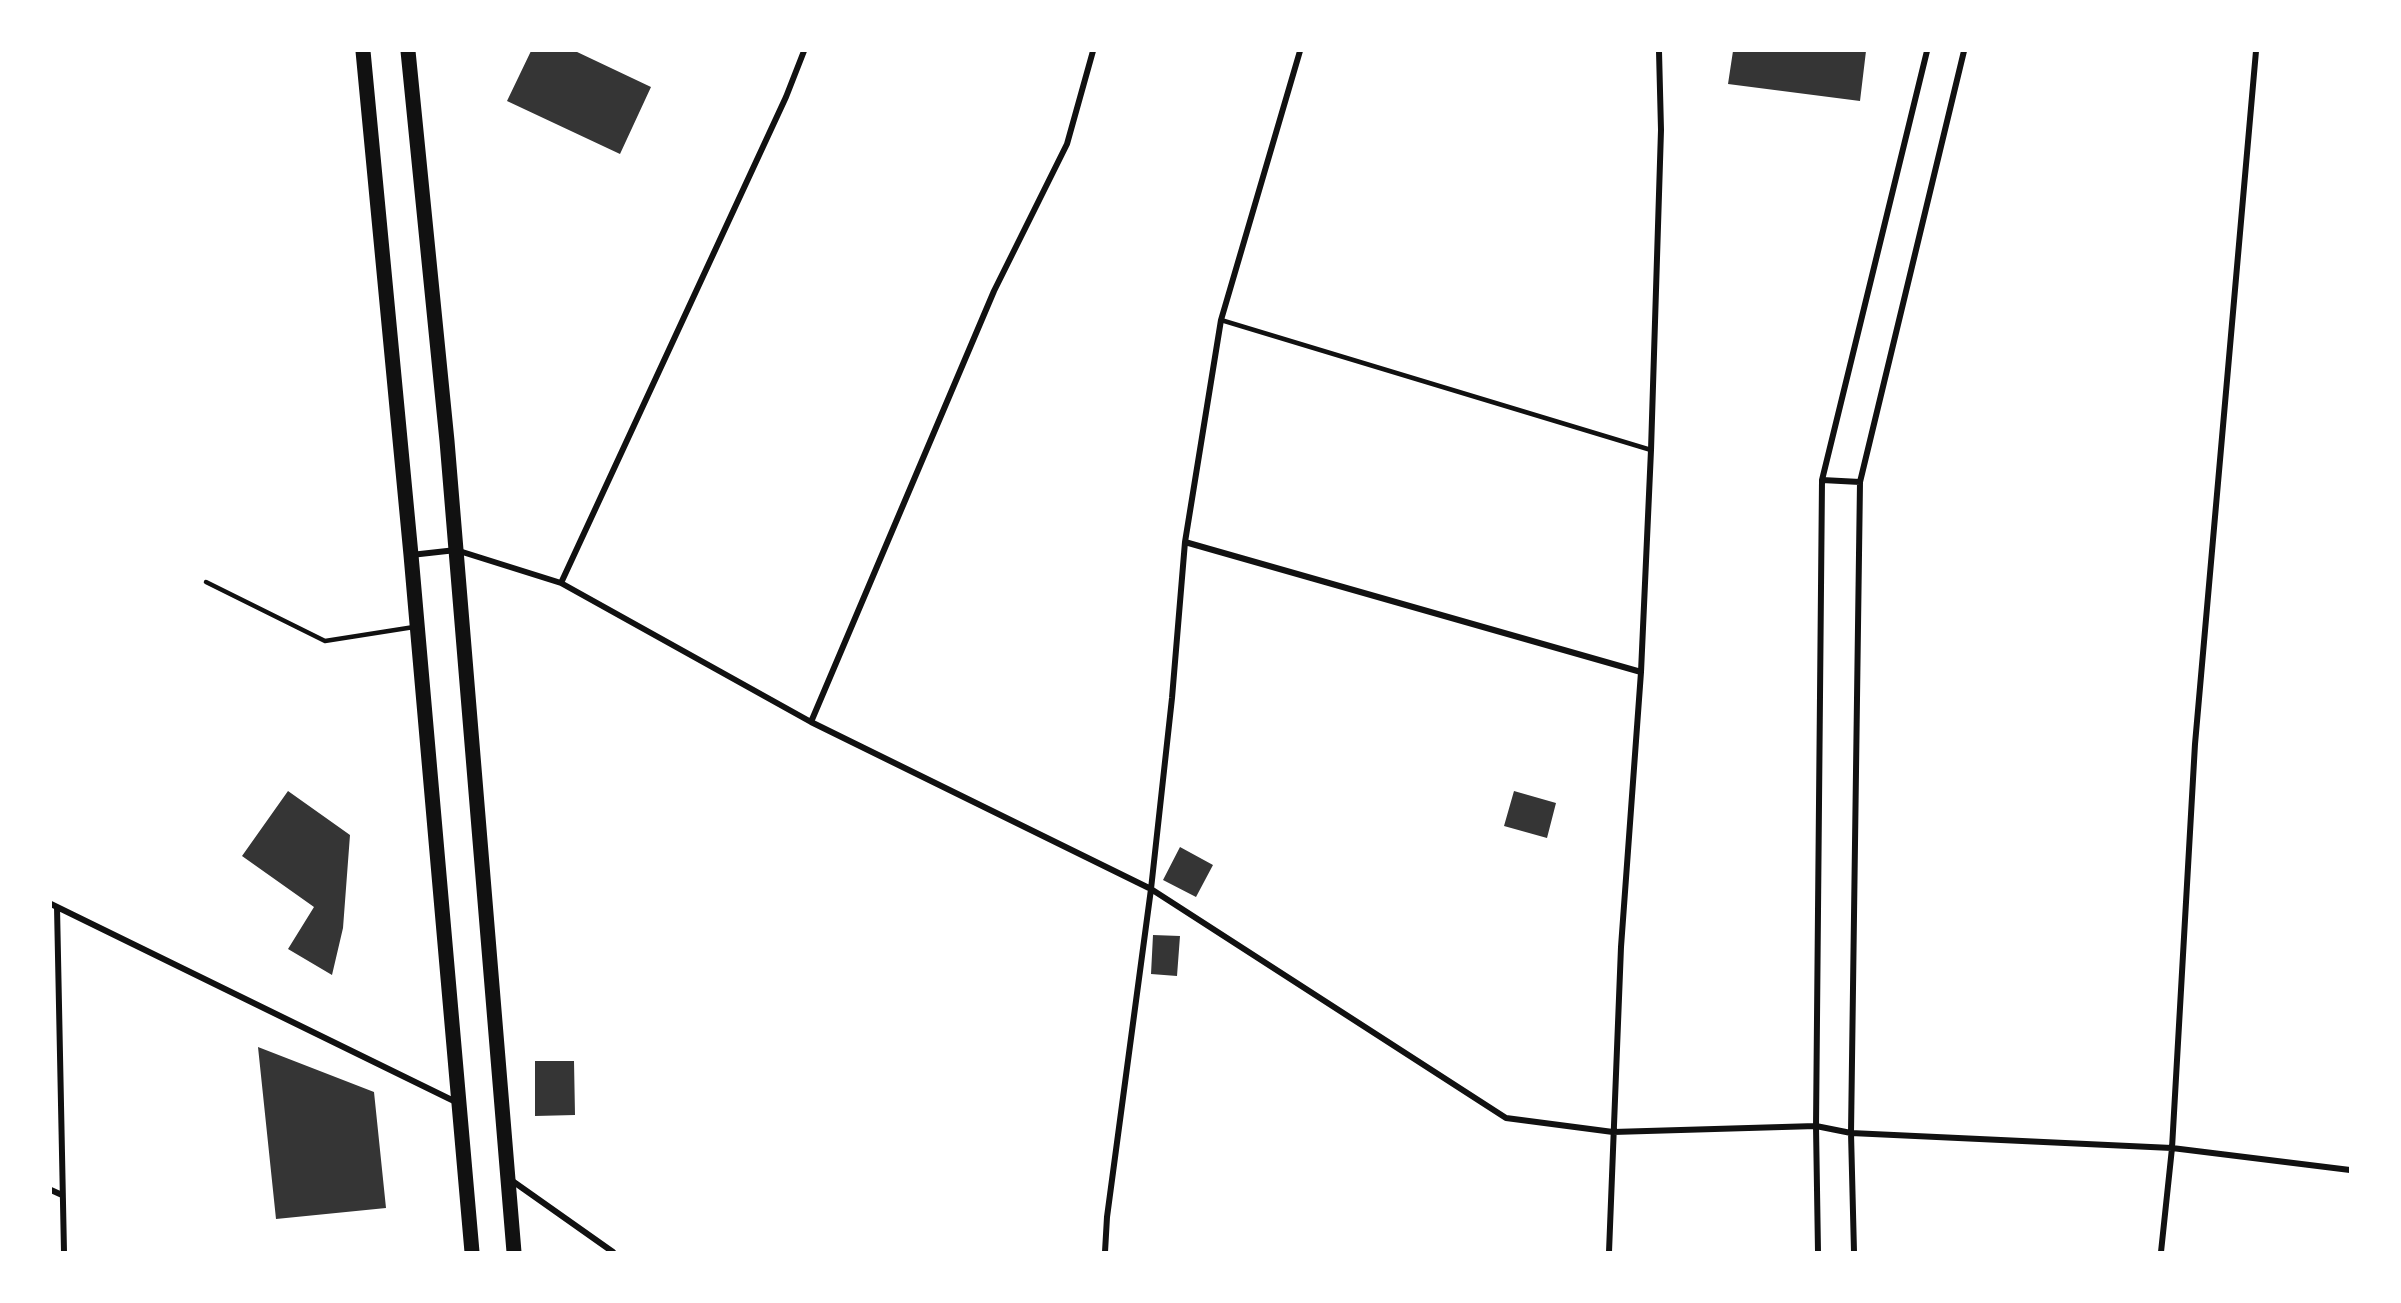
<!DOCTYPE html>
<html>
<head>
<meta charset="utf-8">
<style>
	body { margin:0 }
	#map { position:relative; width:2401px; height:1303px; overflow:hidden; background:#fff; font-family:"Roboto Serif",serif }
	canvas { display:block }
	.frame { position:absolute; inset:0; border:52px solid #fff; pointer-events:none }
</style>
</head>
<body>
<div id="map">
<canvas width="2401" height="1303"></canvas>
<div class="frame"></div>
</div>
<script>
const context = document.querySelector('canvas').getContext('2d');
context.lineJoin = 'round';
function paint(path, color) { context.fillStyle = color; context.fill(path, 'evenodd'); }
const toPath = rows => new Path2D(rows.map(r => 'M' + r).join(''));
function strokePath(path, color, width, dash) { context.strokeStyle = color; context.lineWidth = width; context.lineCap = dash ? 'butt' : 'round'; context.setLineDash(dash || []); context.stroke(path); }
paint(toPath([
	[531,51,575,51,651,87,620,154,507,101],
	[1733,51,1866,51,1860,101,1728,84],
	[288,791,350,835,343,928,332,975,288,949,314,907,242,856],
	[1514,791,1556,803,1547,838,1504,826],
	[1180,847,1213,865,1196,897,1163,880],
	[1153,935,1180,936,1177,976,1151,974],
	[258,1047,374,1092,386,1208,276,1219],
	[535,1061,574,1061,575,1115,535,1116]
]), '#353535');
strokePath(toPath([
	[1221,320,1651,450],
	[206,582,325,641,414,627]
]), '#111', 4.5);
strokePath(toPath([
	[1822,480,1860,482],
	[1185,542,1641,672],
	[411,555,456,550,561,583,811,722,1151,889,1506,1118,1613,1132,1816,1126,1851,1133,2172,1148,2350,1170],
	[561,583,786,97,804,51],
	[811,722,994,291,1067,144,1093,51],
	[51,904,458,1103],
	[57,907,64,1252],
	[511,1180,613,1252],
	[51,1190,62,1195],
	[1105,1252,1107,1217,1151,889,1172,698,1185,542,1221,320,1300,51],
	[1609,1252,1621,947,1641,672,1651,450,1661,130,1659,51],
	[1818,1252,1816,1126,1822,480,1927,51],
	[1854,1252,1851,1133,1860,482,1964,51],
	[2161,1252,2172,1148,2195,744,2256,51]
]), '#111', 6);
strokePath(toPath([
	[363,51,411,555,472,1252],
	[408,51,447,441,514,1252]
]), '#111', 15);
</script>
</body>
</html>
